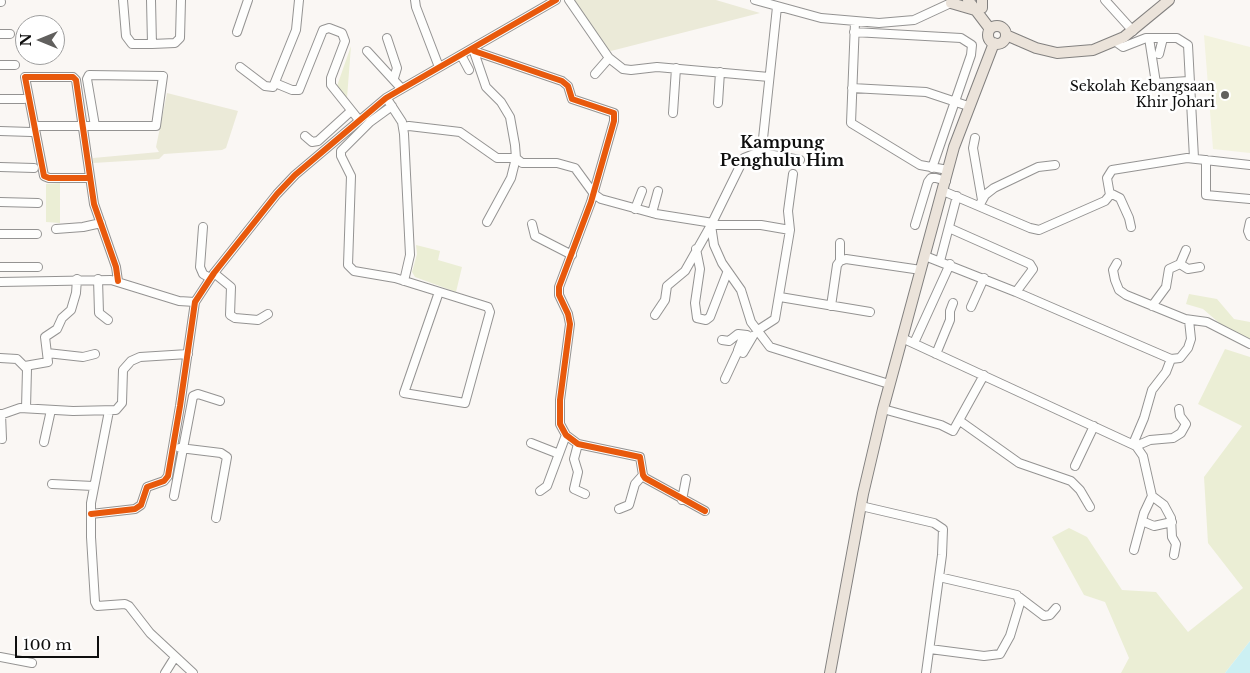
<!DOCTYPE html>
<html>
<head>
<meta charset="utf-8">
<style>
	body { margin:0 }
	#map { position:relative; width:1250px; height:673px; overflow:hidden; background:#faf7f4; font-family:"Libre Baskerville",serif }
	canvas { display:block }
	.north { position:absolute; left:15px; top:15px; width:50px; height:50px; box-sizing:border-box; background:#fff; border:1px solid #9f9f9f; border-radius:50%; rotate:270deg; font-size:14px; font-weight:700; line-height:20px; text-align:center; color:#0e0e0e }
	.north::after { content:''; display:block; margin:auto; width:18px; height:22px; background:#61605e; clip-path:polygon(50% 0,100% 100%,50% 72%,0 100%) }
	.scale { position:absolute; left:15px; top:636px; width:84px; height:22px; box-sizing:border-box; border:2px solid #0e0e0e; border-top:0; padding-left:6px; font-size:15px; line-height:18px; white-space:nowrap; color:#0e0e0e; -webkit-text-stroke:4px #fff; paint-order:stroke }
</style>
</head>
<body>
<div id="map">
<canvas width="1250" height="673"></canvas>
<div class="north">N</div>
<div class="scale">100 m</div>
</div>
<script>
const context = document.querySelector('canvas').getContext('2d');
context.lineJoin = 'round';
function paint(path, color) { context.fillStyle = color; context.fill(path, 'evenodd'); }
const toPath = rows => new Path2D(rows.map(r => 'M' + r).join(''));
function strokePath(path, color, width, dash) { context.strokeStyle = color; context.lineWidth = width; context.lineCap = dash ? 'butt' : 'round'; context.setLineDash(dash || []); context.stroke(path); }
function drawText(font, color, halo, rows, align = 'center') {
  context.font = font + ' "Libre Baskerville",serif'; context.lineWidth = 5; context.setLineDash([]); context.textBaseline = 'middle'; context.strokeStyle = halo; context.fillStyle = color; for (const [text, x, y, turn = 0] of rows) {
    context.save(); context.translate(x, y); context.rotate((+turn || 0) * Math.PI / 180); context.textAlign = isNaN(turn) ? turn : align; if (halo) context.strokeText(text, 0, 0); context.fillText(text, 0, 0); context.restore();
  }
}
paint(toPath([
	[351,46,347,98,337,86],
	[60,183,60,223,46,222,46,184],
	[416,245,440,251,438,260,462,267,456,292,415,277,412,272,417,254],
	[1189,294,1217,299,1234,319,1250,322,1250,339,1224,327,1203,309,1186,304],
	[1225,349,1250,357,1250,641,1225,673,1121,673,1129,658,1105,602,1084,595,1052,537,1069,528,1087,537,1122,590,1156,592,1188,632,1243,588,1208,543,1204,477,1242,426,1198,404]
]), '#ebeed5');
paint(toPath([
	[573,0,716,0,760,13,607,52],
	[167,93,238,111,226,148,222,150,164,154,159,159,93,163,93,158,159,152,156,147]
]), '#ebead8');
paint(toPath([
	[1204,35,1250,47,1250,153,1213,149]
]), '#f3f3df');
paint(toPath([
	[1250,641,1250,673,1225,673]
]), '#ccf0f3');
const minor = toPath([
	[123,0,126,36,132,44,152,44,175,43,180,38,181,0],
	[151,0,152,44],
	[415,0,416,7,439,67],
	[569,0,609,58,623,69,631,70,657,67,769,77],
	[755,0,821,18,879,23,914,20,955,1],
	[1105,0,1133,31],
	[0,2,1,2],
	[777,7,762,148,768,154,800,160],
	[855,22,851,123,920,165,948,170],
	[237,32,248,0],
	[854,32,961,38,972,45,971,55,932,168],
	[0,34,10,34],
	[387,38,397,68,394,78],
	[1149,38,1156,83,1189,81],
	[1116,42,1123,47,1146,38,1177,38,1188,45,1194,158],
	[473,49,486,87,501,102,510,117,515,145,516,158,511,178,487,222],
	[367,51,401,88],
	[474,51,562,81,568,86,572,99,614,113,614,121,591,202,559,287,559,295,568,314,570,324,560,400,560,424,566,435,578,444,640,457,643,475,645,478,705,511],
	[1159,54,1163,38],
	[461,55,469,70],
	[0,65,15,65],
	[240,67,265,86,273,87,296,30,299,0],
	[595,74,609,58],
	[275,83,292,90,299,90,323,30,329,28,342,33,345,41,331,78,331,85,359,120],
	[852,88,926,92,968,106],
	[0,99,24,99],
	[389,102,402,122,404,134,410,255,404,281],
	[718,103,720,72],
	[392,106,370,122,341,151,341,156,351,176,348,265,354,271,395,278,488,307,490,312,465,403,404,393,439,292],
	[673,113,676,68],
	[34,126,156,126,163,76,89,75,87,79,95,126],
	[403,127,409,126,460,132,497,158,516,158],
	[0,131,31,132],
	[305,136,312,142,318,141,351,111],
	[975,138,973,148,982,200],
	[516,158,522,163,557,163,575,168,594,194,601,199,656,214,713,223],
	[1206,160,1206,195,1250,199],
	[0,167,34,168],
	[90,178,49,178,44,176,25,77,73,77,76,80,94,204,116,267,118,281],
	[943,191,1030,228,1039,230,1105,201,1110,195,1107,178,1112,170,1187,158,1250,165],
	[1110,193,1120,198,1129,218,1131,227],
	[0,202,38,203],
	[979,206,985,195,994,188,1038,167,1055,165],
	[635,209,642,191],
	[652,213,658,191],
	[1250,222,1248,231,1250,236],
	[532,224,535,236,572,255],
	[711,225,714,245,722,263,741,290,751,322,770,347,889,384],
	[711,225,761,225,790,230,775,319,758,330],
	[915,225,928,182,931,178,936,178,946,181],
	[203,227,200,267,203,274,210,278],
	[949,228,1030,264,1033,269,1016,292],
	[56,229,83,227,101,223],
	[790,230,788,211,793,174],
	[0,234,37,234],
	[696,249,700,269,695,303,697,318,706,320,710,317,727,273],
	[925,256,1016,292,1171,359,1180,358,1188,348,1191,339,1189,320],
	[840,261,846,259,921,270],
	[940,261,957,196],
	[1117,263,1113,270,1115,280,1119,290,1126,295,1185,319,1207,322,1250,344],
	[1180,264,1188,269,1200,267],
	[0,267,38,267],
	[214,273,231,287,230,315,235,318,258,320,268,314],
	[98,279,99,313,108,320],
	[0,282,111,280,179,301,195,302],
	[780,297,870,312],
	[831,306,837,265,840,261,840,243],
	[1152,306,1166,287,1169,269,1180,264,1186,250],
	[971,307,984,278],
	[655,315,665,300,667,286,685,271,711,225,744,158,762,151],
	[744,335,738,350,743,353,753,336],
	[902,338,1136,446,1143,456,1152,496,1144,513,1134,550],
	[722,340,729,341,738,334,747,335],
	[914,343,950,264],
	[47,353,83,357,95,354],
	[936,354,950,320,950,311,953,303],
	[0,358,17,359,27,369,26,408],
	[25,366,48,362,45,337,57,329,62,318,71,310,76,293,77,279],
	[725,379,738,351],
	[883,409,941,425,953,431,984,375],
	[109,411,91,503,91,537,95,602,97,606,125,604,129,606,150,633,193,673],
	[1,414,2,439],
	[0,415,20,408,73,411,116,410,122,403,123,370,131,361,140,357,188,354],
	[960,421,1019,463,1071,481,1080,490,1090,507],
	[44,442,51,410],
	[531,443,559,454],
	[578,444,574,459,578,472,574,489,585,494],
	[1133,444,1144,418,1152,390,1166,372,1171,359],
	[1136,446,1150,440,1173,438,1181,433,1186,424,1180,416,1179,409],
	[180,448,221,453,227,457,216,518],
	[1075,466,1094,426],
	[52,484,93,486],
	[540,491,547,486,566,435],
	[174,496,193,396,198,394,220,401],
	[1152,496,1164,505,1171,518,1172,537,1176,544,1174,555],
	[682,500,686,479],
	[861,506,934,523,943,529,942,555,926,673],
	[619,509,629,505,635,484,643,475],
	[91,514,135,509,141,505,147,487,164,481,168,476,180,406,195,302,214,273,277,194,295,175,386,98,556,0],
	[1142,521,1154,526,1172,522],
	[1019,597,1044,616,1050,615,1056,608],
	[930,649,984,656,1000,654,1010,636,1020,603,1017,595,939,577],
	[0,657,32,663],
	[165,673,175,657]
]);
const major = toPath([
	[968,0,990,29],
	[982,0,982,8],
	[951,3,975,10],
	'988 35a9 9 0 1 1 18 0a9 9 0 1 1-18 0Z',
	[1006,35,1036,48,1057,53,1093,50,1124,37,1169,0],
	[830,673,863,494,883,409,954,147,994,43]
]);
strokePath(minor, '#949392', 10);
strokePath(major, '#82807f', 12);
strokePath(minor, '#fefefd', 8);
strokePath(major, '#ebe3da', 10);
strokePath(toPath([
	[474,51,562,81,568,86,572,99,614,113,614,121,591,202,559,287,559,295,568,314,570,324,560,400,560,424,566,435,578,444,640,457,643,475,645,478,705,511],
	[90,178,49,178,44,176,25,77,73,77,76,80,94,204,116,267,118,281],
	[91,514,135,509,141,505,147,487,164,481,168,476,180,406,195,302,214,273,277,194,295,175,386,98,556,0]
]), '#e8590c', 6);
for (const [x, y, r, color] of [
	[1225,95,5,"#61605e"]
]) { const dot = new Path2D(); dot.arc(x, y, r, 0, 2 * Math.PI); context.fillStyle = color; context.fill(dot); strokePath(dot, '#fff', 2); }
drawText('14px', '#0e0e0e', '#fff', [
	["Sekolah Kebangsaan",1215,87],
	["Khir Johari",1215,103]
], 'right');
drawText('bold 16px', '#0e0e0e', '#fff', [
	["Kampung",782,143],
	["Penghulu Him",782,161]
]);
</script>
</body>
</html>
